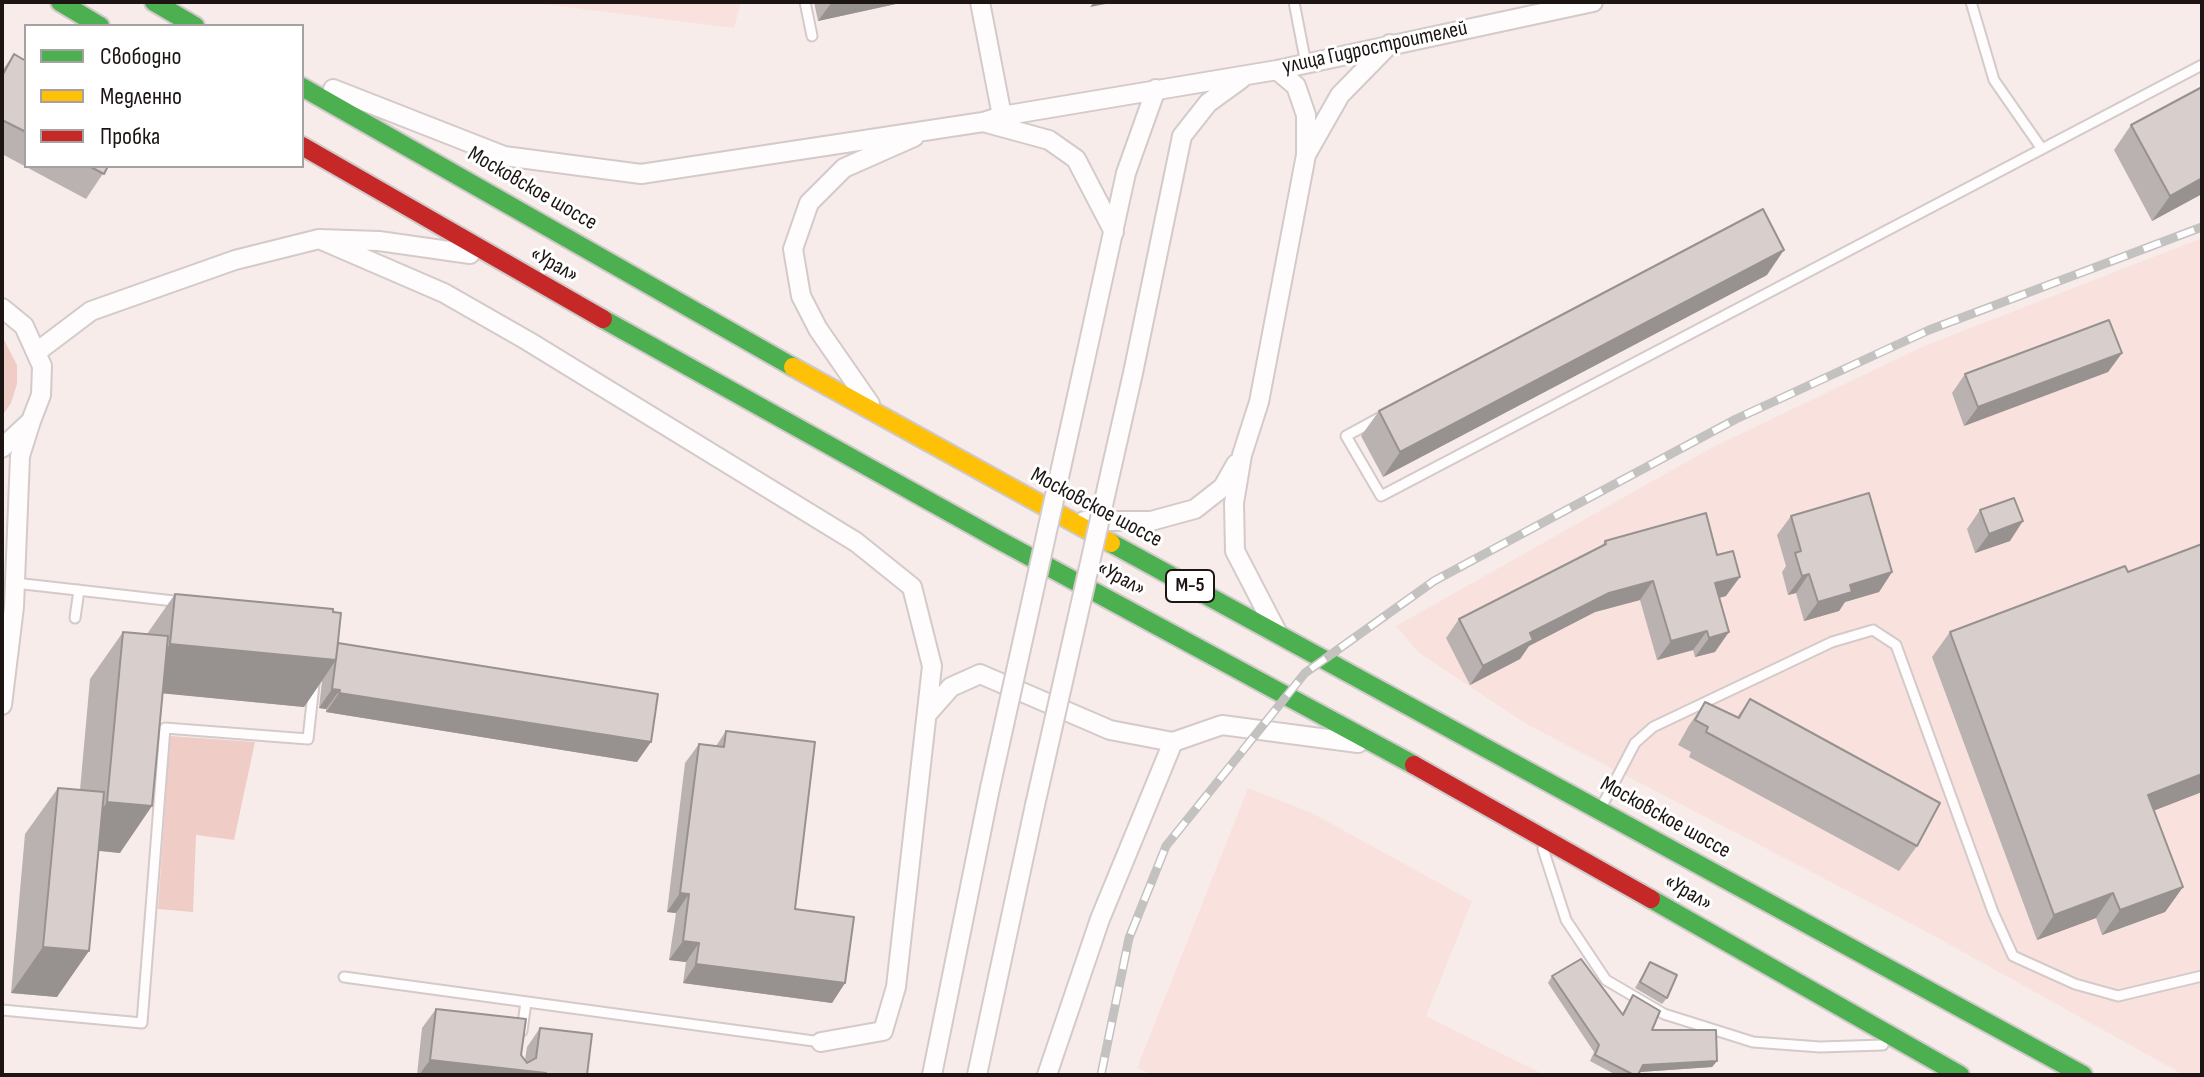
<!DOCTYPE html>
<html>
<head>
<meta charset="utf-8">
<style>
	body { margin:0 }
	#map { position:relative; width:2204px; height:1077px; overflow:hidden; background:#f7ecea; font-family:"Sofia Sans Condensed",sans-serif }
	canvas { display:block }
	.frame { position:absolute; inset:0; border:4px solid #1d1514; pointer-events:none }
	.legend { position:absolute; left:24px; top:24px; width:280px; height:144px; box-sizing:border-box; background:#fff; border:2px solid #a5a1a1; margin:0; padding:10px 14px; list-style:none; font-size:24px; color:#1d1514 }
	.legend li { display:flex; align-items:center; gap:16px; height:40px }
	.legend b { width:40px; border:2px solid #a5a1a1 }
</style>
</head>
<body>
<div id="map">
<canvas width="2204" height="1077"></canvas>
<div class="frame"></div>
<ul class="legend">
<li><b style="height:10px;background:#4caf50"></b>Свободно</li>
<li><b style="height:10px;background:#ffc107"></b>Медленно</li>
<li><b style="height:10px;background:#c62828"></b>Пробка</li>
</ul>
</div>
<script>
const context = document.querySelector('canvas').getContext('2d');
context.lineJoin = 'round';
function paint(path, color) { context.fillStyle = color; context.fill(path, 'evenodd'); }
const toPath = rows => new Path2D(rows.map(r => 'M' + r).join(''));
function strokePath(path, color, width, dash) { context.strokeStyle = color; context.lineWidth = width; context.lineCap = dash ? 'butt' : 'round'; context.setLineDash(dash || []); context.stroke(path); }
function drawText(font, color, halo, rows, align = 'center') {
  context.font = font + ' "Sofia Sans Condensed",sans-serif'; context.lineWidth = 6; context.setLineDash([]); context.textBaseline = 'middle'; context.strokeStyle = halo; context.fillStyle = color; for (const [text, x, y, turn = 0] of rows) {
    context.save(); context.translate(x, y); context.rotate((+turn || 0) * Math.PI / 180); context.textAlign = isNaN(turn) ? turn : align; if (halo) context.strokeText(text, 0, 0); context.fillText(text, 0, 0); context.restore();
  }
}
paint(toPath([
	[527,2,741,2,734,28],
	[2202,238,2202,1075,2184,1075,1925,931,1528,725,1419,653,1396,626,1711,448,1924,346],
	[1248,788,1312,813,1472,901,1426,1016,1545,1075,1154,1075,1137,1068]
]), '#f9e2de');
paint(toPath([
	[2,336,17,365,17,384,11,403,2,416],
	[170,736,255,742,234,840,196,835,193,912,158,909]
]), '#f0ccc6');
const lane = toPath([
	[805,2,812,36],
	[1294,2,1306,64],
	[1971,2,1994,80,2042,149],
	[1381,417,1346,436,1381,496,2202,65],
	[15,583,183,602],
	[75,618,79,590],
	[1603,804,1635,743,1653,727,1832,642,1873,630,1896,645,1993,912,2013,956,2075,984,2118,996,2202,976],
	[1543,849,1566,920,1606,980,1664,1014,1753,1042,1820,1047,1883,1045],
	[344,977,821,1042],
	[2,1010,142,1023,165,728,308,739,314,684],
	[522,1031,526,1002]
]);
const street = toPath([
	[980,2,1002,116],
	[333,89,504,156,641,174,983,122,1002,116,1277,70,1593,2],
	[983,122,1049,140,1076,159,1114,232],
	[1307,153,1340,95,1390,44],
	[319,239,444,293,528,341,856,542,912,587,932,666,896,987,883,1031,821,1042],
	[2,308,24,326,42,366,41,395,31,421,2,448],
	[38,351,91,311,235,260,319,239,379,241,470,254],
	[1085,360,1126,173,1156,89],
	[1133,373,1182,136,1208,103,1241,79],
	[870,404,818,329,801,296,793,249,809,203,844,168,914,137],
	[1084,521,1151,521,1195,509,1223,487,1236,464],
	[1276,630,1235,551,1234,503,1242,455,1259,402,1306,155,1306,115,1296,86,1277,70],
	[2,705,14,607,20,456,31,421],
	[928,713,951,687,980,674,1110,730,1173,742],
	[932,1075,990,788],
	[977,1075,1035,805],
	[1047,1075,1100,919,1173,742,1222,725,1358,743]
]);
const fast = toPath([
	[60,2,100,26],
	[154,2,195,26],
	[302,87,793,367],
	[603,319,997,539,1414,765],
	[1111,543,2083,1075],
	[1651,899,1960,1075]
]);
const slow = toPath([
	[793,367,1111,543]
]);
const jam = toPath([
	[302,146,603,319],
	[1414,765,1651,899]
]);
strokePath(lane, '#d3cac9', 13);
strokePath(street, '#d3cac9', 22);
strokePath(fast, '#cfc9c9', 22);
strokePath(slow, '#cfc9c9', 22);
strokePath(jam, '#cfc9c9', 22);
strokePath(lane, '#fefcfc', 9);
strokePath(street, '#fefcfc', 18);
strokePath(fast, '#4caf50', 18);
strokePath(slow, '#ffc107', 18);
strokePath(jam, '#c62828', 18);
const rail = toPath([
	[1101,1075,1129,938,1166,846,1305,673,1434,581,1736,419,1929,330,2202,227]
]);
strokePath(rail, '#c4c2c1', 9);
strokePath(rail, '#fff', 6, [18]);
const streetBridge = toPath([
	[990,788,1085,360],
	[1035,805,1133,373]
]);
strokePath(streetBridge, '#d3cac9', 22, []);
strokePath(streetBridge, '#fefcfc', 18);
paint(toPath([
	[814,2,905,2,818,21],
	[14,54,26,61,26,166,108,166,86,199,2,154,2,71],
	[2202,87,2202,194,2152,221,2114,150,2131,125],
	[1767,275,1383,477,1361,436,1379,411],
	[2122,353,2108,372,1964,426,1952,393,1965,374],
	[1980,510,2010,541,1975,553,1967,529],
	[1791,516,1892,572,1879,592,1845,602,1839,611,1804,621,1796,593,1788,595,1782,572,1786,566,1777,535],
	[1605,541,1726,596,1719,598,1715,652,1695,657,1693,650,1657,660,1640,600,1595,612,1529,646,1520,659,1470,685,1446,638,1459,619,1602,546],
	[175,594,338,643,637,762,326,712,326,709,319,708,322,681,304,707,163,693,120,853,99,851,57,997,11,993,25,834,58,788,80,790,90,679,123,632,147,634],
	[1950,632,2154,811,2183,887,2165,912,2102,935,2096,918,2037,940,1932,657],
	[1750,699,1917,846,1899,871,1689,757,1691,752,1678,745,1688,727,1705,702,1737,717],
	[726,731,795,909,845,983,832,1003,683,983,686,962,669,960,676,913,667,912,685,763,699,744,716,746],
	[1650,962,1667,998,1662,1004,1635,988],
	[1552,976,1622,1014,1633,995,1652,1030,1717,1061,1712,1067,1640,1072,1638,1075,1616,1075,1590,1061,1594,1052,1548,983],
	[436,1009,521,1055,525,1060,527,1047,540,1028,587,1075,417,1075,422,1028]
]), '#bab2b0');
paint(toPath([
	[832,2,905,2,818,21],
	[1094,2,1116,2,1090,7],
	[2202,178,2202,194,2152,221,2170,196],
	[1784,250,1767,275,1383,477,1400,452],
	[2122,353,2108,372,1964,426,1978,407],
	[2023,521,2010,541,1975,553,1989,534],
	[1892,572,1879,592,1845,602,1839,611,1804,621,1818,602,1850,585],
	[1809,574,1796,593,1788,595,1802,576],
	[1740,577,1726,596,1702,602,1715,583],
	[1653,581,1640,600,1595,612,1529,646,1520,659,1470,685,1483,666,1530,633,1609,593],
	[1707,631,1693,650,1657,660,1671,641],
	[1729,632,1715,652,1695,657,1709,638],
	[170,644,336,660,304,707,138,691],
	[332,689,340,690,326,709,319,708],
	[339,693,651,742,637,762,326,712],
	[2202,774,2202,792,2130,820,2148,795],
	[107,802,152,806,120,853,74,848],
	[2183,887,2165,912,2102,935,2120,910],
	[680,893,689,894,676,913,667,912],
	[2113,893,2096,918,2037,940,2054,915],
	[683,941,699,943,686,962,669,960],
	[43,947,89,951,57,997,11,993],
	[696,964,845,983,832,1003,683,983],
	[430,1060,546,1073,545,1075,419,1075],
	[1717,1061,1712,1067,1639,1072,1643,1065]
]), '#979190');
const building = toPath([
	[14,54,26,61,26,132,2,120,2,76,14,54],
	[2202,87,2202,178,2170,196,2131,125,2202,87],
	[89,166,108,166,104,174,89,166],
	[1763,209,1784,250,1400,452,1379,411,1763,209],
	[2109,320,2122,353,1978,407,1965,374,2109,320],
	[1869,493,1892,572,1850,585,1852,592,1818,602,1809,574,1802,576,1795,553,1801,551,1791,516,1869,493],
	[2014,498,2023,521,1989,534,1980,510,2014,498],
	[1706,513,1717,555,1733,551,1740,577,1715,583,1729,632,1709,638,1707,631,1671,641,1653,581,1609,593,1530,633,1533,640,1483,666,1459,619,1606,544,1605,541,1706,513],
	[2202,544,2202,774,2148,795,2183,887,2120,910,2113,893,2054,915,1950,632,2125,566,2128,572,2202,544],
	[175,594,333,609,333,612,341,613,336,660,170,644,175,594],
	[123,632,168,636,152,806,107,802,123,632],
	[338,643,658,694,651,742,339,693,340,690,332,689,338,643],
	[1750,699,1940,803,1917,846,1706,732,1708,727,1695,720,1705,702,1739,718,1750,699],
	[726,731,815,742,795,909,854,917,845,983,696,964,699,943,683,941,689,894,680,893,699,744,724,747,726,731],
	[58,788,104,792,89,951,43,947,58,788],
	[1581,959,1623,1015,1633,995,1660,1011,1652,1030,1716,1030,1717,1061,1643,1065,1638,1075,1634,1075,1595,1055,1599,1045,1552,976,1581,959],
	[1650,962,1677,975,1667,998,1640,982,1650,962],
	[436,1009,526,1019,521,1055,527,1063,536,1058,540,1028,592,1034,587,1075,546,1075,546,1073,430,1060,436,1009]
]);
paint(building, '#d8cfcd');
strokePath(building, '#979190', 2);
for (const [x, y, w] of [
	[1190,586,48]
]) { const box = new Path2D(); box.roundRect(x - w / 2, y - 16, w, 32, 6); context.fillStyle = '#fff'; context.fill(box); strokePath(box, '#1d1514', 2); }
drawText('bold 20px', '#1d1514', null, [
	["М-5",1190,586]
]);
drawText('22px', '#1d1514', '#fff', [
	["улица Гидростроителей",1375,48,-12],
	["Московское шоссе",532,189,30],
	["«Урал»",554,265,29],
	["Московское шоссе",1096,508,28],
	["«Урал»",1121,579,28],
	["Московское шоссе",1665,818,29],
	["«Урал»",1688,893,30]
]);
</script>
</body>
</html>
